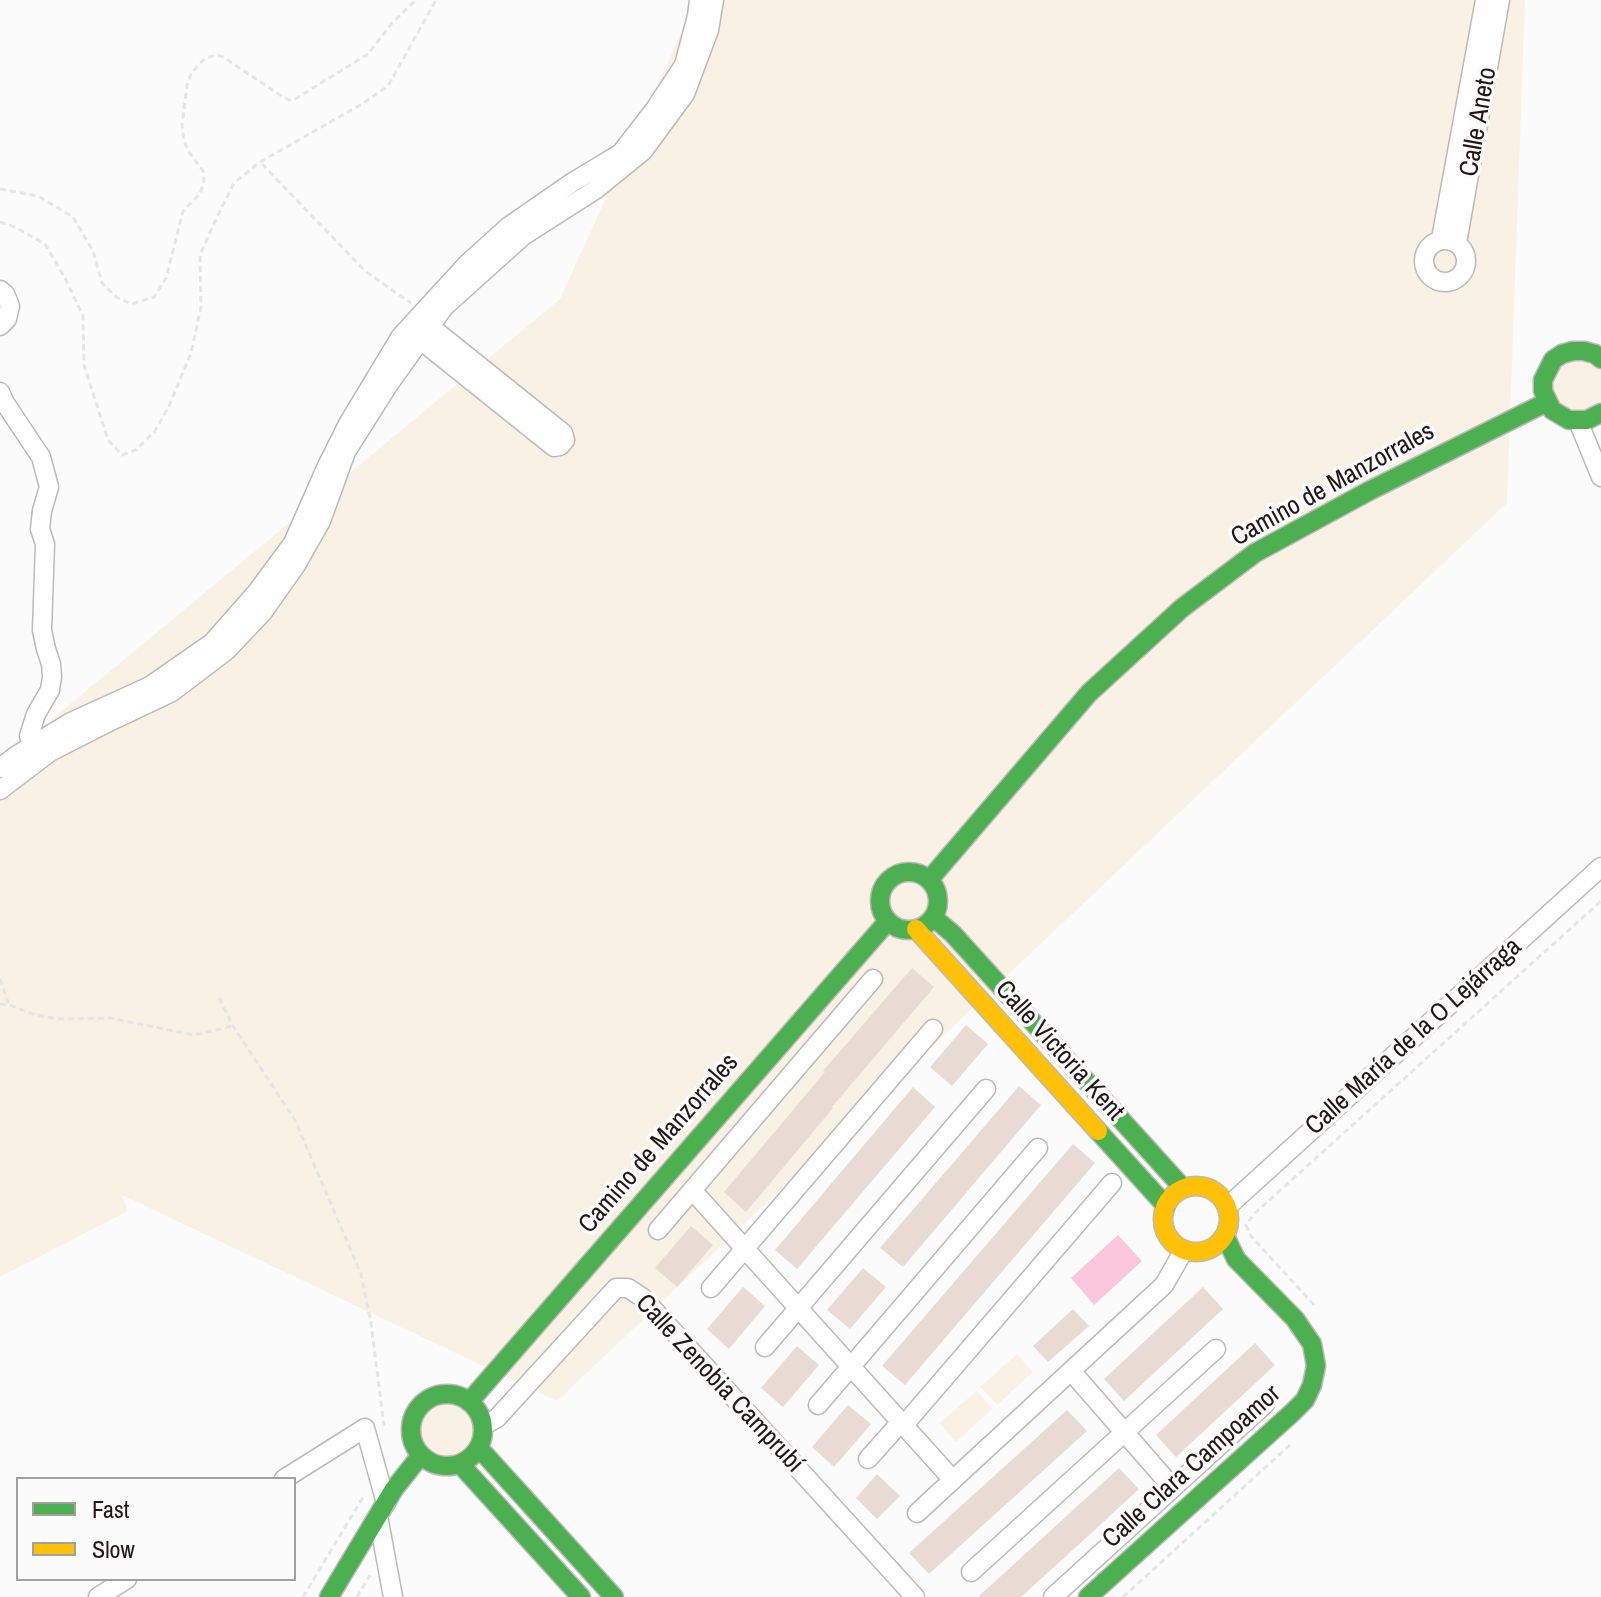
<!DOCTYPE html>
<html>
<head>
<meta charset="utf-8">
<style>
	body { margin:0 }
	#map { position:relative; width:1601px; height:1597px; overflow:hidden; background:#fbfbfb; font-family:"Archivo Narrow",sans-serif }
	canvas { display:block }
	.legend { position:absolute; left:16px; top:1477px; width:280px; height:104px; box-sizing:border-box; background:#fbfbfb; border:2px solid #a3a09f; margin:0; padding:10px 14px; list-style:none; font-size:24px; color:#201816 }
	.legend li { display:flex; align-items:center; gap:16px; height:40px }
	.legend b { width:40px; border:2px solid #a3a09f }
</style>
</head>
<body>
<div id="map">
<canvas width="1601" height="1597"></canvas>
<ul class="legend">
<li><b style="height:10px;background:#4caf50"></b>Fast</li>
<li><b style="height:10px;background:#ffc107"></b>Slow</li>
</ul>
</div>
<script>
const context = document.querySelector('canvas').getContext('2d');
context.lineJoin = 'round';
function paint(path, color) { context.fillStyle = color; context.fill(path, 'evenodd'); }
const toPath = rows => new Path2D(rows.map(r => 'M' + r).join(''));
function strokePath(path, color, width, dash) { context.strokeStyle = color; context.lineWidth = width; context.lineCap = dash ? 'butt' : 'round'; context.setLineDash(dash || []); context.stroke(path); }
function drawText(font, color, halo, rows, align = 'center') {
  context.font = font + ' "Archivo Narrow",sans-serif'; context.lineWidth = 7; context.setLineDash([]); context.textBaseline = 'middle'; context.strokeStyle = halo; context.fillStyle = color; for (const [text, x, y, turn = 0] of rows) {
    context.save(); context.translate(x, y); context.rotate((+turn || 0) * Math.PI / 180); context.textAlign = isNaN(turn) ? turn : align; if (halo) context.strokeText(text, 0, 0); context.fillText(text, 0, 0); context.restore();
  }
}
paint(toPath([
	[696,0,1525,0,1507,503,557,1401,122,1195,128,1211,0,1277,0,762,560,299],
	[1577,357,1601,370,1601,402,1591,412,1563,410,1550,379,1554,370],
	[1017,1354,1033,1372,997,1405,980,1387],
	[977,1391,992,1409,956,1442,939,1423],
	'420 1430a27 27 0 1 1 54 0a27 27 0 1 1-54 0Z'
]), '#faf1e5');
paint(toPath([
	[1118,1235,1142,1261,1094,1305,1071,1278]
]), '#f9c6db');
paint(toPath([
	[912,968,934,987,832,1107,833,1108,746,1212,724,1192,825,1072,823,1071],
	[966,1025,988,1044,952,1086,930,1067],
	[1019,1086,1041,1105,903,1267,880,1248],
	[913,1087,935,1107,797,1269,775,1250],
	[1073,1144,1095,1163,905,1385,882,1366],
	[691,1226,713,1245,677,1287,655,1268],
	[863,1268,886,1287,850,1329,827,1310],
	[743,1287,765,1306,729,1349,707,1329],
	[1203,1287,1223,1309,1124,1401,1104,1379],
	[1073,1309,1089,1326,1048,1362,1033,1346],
	[1255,1343,1275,1365,1176,1457,1156,1435],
	[797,1346,819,1365,783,1407,761,1388],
	[848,1405,871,1424,834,1467,812,1447],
	[1067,1410,1087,1431,929,1574,909,1553],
	[1119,1468,1139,1489,1098,1527,1021,1597,978,1597],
	[877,1474,900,1496,877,1519,856,1498]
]), '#e8dbd3');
const street = toPath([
	[1441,239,1485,0],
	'1424 261a21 21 0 1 1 42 0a21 21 0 1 1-42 0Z',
	[1457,243,1500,0],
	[0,290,5,294,10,306,7,319,0,326],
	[413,334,554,447,560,446,565,440,563,433,422,320],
	[0,392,5,403,41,457,49,487,42,511,40,529,45,544,42,630,46,649,51,664,52,677,50,690,36,714,29,736,39,752],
	[1578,421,1601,477],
	[0,768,14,757,71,722,150,686,212,643,256,593,293,543,326,468,348,424,401,336,467,264,508,227,573,182,621,153,655,109,684,65,697,16,699,0],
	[0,790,50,752,113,720,172,692,226,651,263,612,296,565,321,521,346,452,389,384,444,307,523,236,595,190,643,151,685,94,709,30,714,0],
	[692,1190,953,1480],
	[1227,1207,1601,867],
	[658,1230,873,979],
	[711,1288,933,1029],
	[765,1347,986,1089],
	[1071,1371,1173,1488],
	[818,1405,1038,1148],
	[904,1425,1112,1183],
	[483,1426,497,1418,616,1288,628,1288,643,1298,915,1597],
	[868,1459,901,1422],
	[284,1479,365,1428,386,1503],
	[917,1513,1164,1285,1184,1250],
	[378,1516,393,1597],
	[971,1572,1216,1349],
	[98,1597,127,1579],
	[1053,1597,1265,1404]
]);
const fast = toPath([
	[1601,359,1595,354,1584,351,1573,351,1562,354,1553,360,1543,380,1543,391,1552,410,1569,420,1587,420,1601,413],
	'880 901a29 29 0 1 1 58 0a29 29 0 1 1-58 0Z',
	[929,880,1089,693,1182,608,1255,553,1369,491,1547,402],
	[933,917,953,934,1183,1188],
	[1098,1131,1166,1206],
	'411 1430a36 36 0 1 1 72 0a36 36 0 1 1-72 0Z',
	[469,1402,888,921],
	[479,1448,614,1597],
	[460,1464,581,1597],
	[329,1597,394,1489,421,1455],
	[1088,1597,1293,1412,1305,1400,1312,1385,1316,1366,1312,1344,1295,1319,1236,1259,1225,1236]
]);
const slow = toPath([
	[916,929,1098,1131],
	'1163 1219a33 33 0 1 1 66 0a33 33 0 1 1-66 0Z'
]);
strokePath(street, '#bdb9b8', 21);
strokePath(fast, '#bdb9b8', 21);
strokePath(slow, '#bdb9b8', 21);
strokePath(toPath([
	[262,164,365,271,411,303],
	[0,189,38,196,73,217,93,251,102,283,116,297,131,304,154,297,166,278,183,211,200,194,204,181,203,171,189,152,184,141,182,125,187,85,191,74,200,63,206,58,216,55,223,57,283,97,289,100,295,99,368,54,392,23,416,0],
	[0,222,15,227,45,244,65,278,83,316,84,365,108,440,122,455,136,450,155,431,169,406,191,353,201,307,200,255,217,217,234,183,260,162,362,104,388,86,436,0],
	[0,979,9,1005],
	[219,998,233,1026,295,1120,361,1274,371,1323,384,1426],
	[0,1004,9,1005,36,1015,60,1019,110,1018,194,1035,233,1026],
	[1314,1305,1250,1235,1246,1225,1254,1214,1601,901],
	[303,1597,365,1494],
	[357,1597,370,1575],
	[1123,1597,1291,1444]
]), '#e6e5e5', 3, [6, 4]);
strokePath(street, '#fefefe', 18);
strokePath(fast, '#4caf50', 18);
strokePath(slow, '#ffc107', 18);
drawText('26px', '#201816', '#fbfbfb', [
	["Calle Aneto",1479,122,-80],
	["Camino de Manzorrales",1333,485,-29],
	["Calle María de la O Lejárraga",1414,1037,-42],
	["Calle Victoria Kent",1059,1051,48],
	["Camino de Manzorrales",659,1144,-49],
	["Calle Zenobia Camprubí",719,1384,47],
	["Calle Clara Campoamor",1192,1467,-42]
]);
</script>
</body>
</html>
